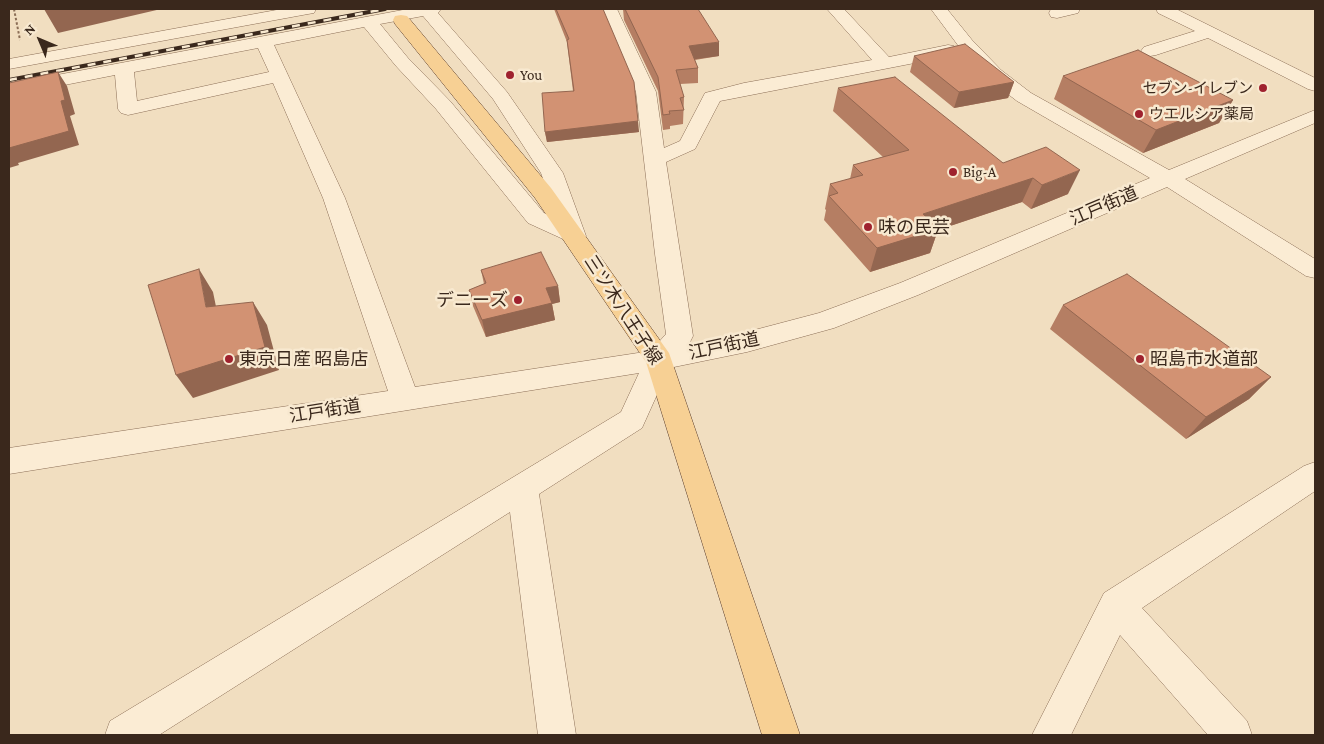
<!DOCTYPE html>
<html>
<head>
<meta charset="utf-8">
<style>
	body { margin:0 }
	#map { position:relative; width:1324px; height:744px; overflow:hidden; background:#f1dec0; font-family:"Crimson Pro",serif }
	canvas { display:block }
	.frame { position:absolute; inset:0; border:10px solid #3a281c; pointer-events:none }
	.north { position:absolute; left:15px; top:15px; width:50px; height:50px; -webkit-text-stroke:4px #f8e9d0; paint-order:stroke; rotate:315deg; font-size:14px; font-weight:700; line-height:20px; text-align:center; color:#3a281c }
	.north::after { content:''; display:block; margin:auto; width:18px; height:22px; background:#3a281c; clip-path:polygon(50% 0,100% 100%,50% 72%,0 100%) }
</style>
</head>
<body>
<div id="map">
<canvas width="1324" height="744"></canvas>
<div class="frame"></div>
<div class="north">N</div>
</div>
<script>
const context = document.querySelector('canvas').getContext('2d');
context.lineJoin = 'round';
const toPath = rows => new Path2D(rows.map(r => 'M' + r).join(''));
function strokePath(path, color, width, dash) { context.strokeStyle = color; context.lineWidth = width; context.lineCap = dash ? 'butt' : 'round'; context.setLineDash(dash || []); context.stroke(path); }
function paint(path, color) { context.fillStyle = color; context.fill(path, 'evenodd'); }
function drawText(font, color, halo, rows, align = 'center') {
  context.font = font + ' "Crimson Pro","Noto Sans JP",serif'; context.lineWidth = 5; context.setLineDash([]); context.textBaseline = 'middle'; context.strokeStyle = halo; context.fillStyle = color; for (const [text, x, y, turn = 0] of rows) {
    context.save(); context.translate(x, y); context.rotate((+turn || 0) * Math.PI / 180); context.textAlign = isNaN(turn) ? turn : align; if (halo) context.strokeText(text, 0, 0); context.fillText(text, 0, 0); context.restore();
  }
}
const minor = toPath([
	[282,9,316,9,314,13,308,14,9,69,9,59,282,9],
	[408,9,441,9,438,13,507,92,563,173,586,236,582,241,574,244,528,223,436,109,396,66,364,27,274,45,345,198,415,387,651,351,666,334,655,254,636,92,601,9,617,9,656,92,664,148,680,141,705,93,744,83,872,60,827,9,844,9,889,57,948,45,954,46,957,50,954,54,930,60,720,101,695,149,666,162,693,336,689,344,747,332,819,313,900,283,1150,178,1017,101,987,78,960,48,931,9,947,9,972,40,1001,70,1031,93,1169,170,1315,110,1315,123,1185,179,1315,259,1315,278,1306,276,1167,187,918,295,834,328,747,352,669,368,642,428,539,494,576,735,538,735,510,512,159,735,105,735,110,721,621,412,639,373,9,474,9,448,388,391,323,198,273,83,128,115,121,113,118,109,115,75,9,96,9,84,408,9],
	[423,16,493,99,541,173,557,219,544,213,450,101,408,58,380,24,423,16],
	[258,48,269,72,137,101,134,72,258,48],
	[1051,9,1080,9,1078,13,1057,18,1051,17,1049,13,1051,9],
	[1156,9,1176,9,1315,78,1315,91,1308,89,1208,38,1156,55,1150,56,1144,55,1141,51,1144,47,1195,31,1158,13,1156,9],
	[1315,462,1315,491,1142,608,1247,721,1252,735,1208,735,1120,635,1071,735,1032,735,1104,593,1304,466,1315,462]
]);
const major = toPath([
	[401,15,407,16,551,188,669,353,800,735,762,735,646,362,535,198,395,24,393,20,395,16,401,15]
]);
strokePath(minor, '#8b6e56', 1);
strokePath(major, '#593c2b', 1);
strokePath(toPath([
	[14,9,20,40]
]), '#8b6e56', 2, [2.5, 2]);
paint(minor, '#fbecd4');
paint(major, '#f7d094');
const rail = toPath([
	[9,80,385,9]
]);
strokePath(rail, '#3a281c', 4);
strokePath(rail, '#f8e9d0', 2.5, [8]);
paint(toPath([
	[554,9,603,9,639,132,547,142,545,132,573,91,567,42],
	[623,9,698,9,719,56,695,60,698,68,698,83,680,84,684,97,683,124,670,126,670,129,663,130,658,91,624,20],
	[914,56,1014,82,1008,98,954,108,910,72],
	[1063,76,1233,100,1219,123,1143,153,1054,99],
	[838,88,1003,163,1068,194,1031,209,1022,202,938,230,930,253,870,272,824,220,826,210,825,209,830,184,850,179,853,165,883,157,833,111],
	[481,270,558,286,560,302,552,304,555,320,486,337,473,306,469,290,484,284],
	[1063,305,1271,377,1249,399,1186,439,1050,329]
]), '#b57e63');
paint(toPath([
	[44,9,161,9,58,33],
	[719,42,719,56,689,60,689,46],
	[58,72,67,86,75,114,70,116,79,145,18,163,19,165,9,168,9,148,61,101],
	[1014,82,1008,98,954,108,959,92],
	[1233,100,1219,123,1143,153,1156,130],
	[638,121,639,132,547,142,545,132],
	[1080,170,1068,194,1031,209,1042,185],
	[1033,178,1022,202,938,230,930,253,870,272,877,248,923,214],
	[199,269,213,292,221,331,206,307],
	[558,286,560,302,552,304,555,320,486,337,482,320,546,288],
	[253,302,267,325,279,370,193,398,176,375],
	[1271,377,1249,399,1186,439,1206,417]
]), '#936650');
const building = toPath([
	[556,9,603,9,634,82,638,121,545,132,542,93,574,91,567,40,569,39,556,9],
	[625,9,698,9,719,42,689,46,698,68,676,70,684,97,680,98,684,110,669,111,670,114,663,115,658,77,625,9],
	[965,44,1014,82,959,92,914,56,965,44],
	[1138,50,1233,100,1156,130,1063,76,1138,50],
	[58,72,65,100,61,101,69,131,9,148,9,83,58,72],
	[895,77,1003,163,1046,147,1080,170,1042,185,1033,178,923,214,939,229,877,248,829,196,838,193,830,184,863,175,853,165,909,150,838,88,895,77],
	[541,252,558,286,546,288,552,303,482,320,469,290,486,283,481,270,541,252],
	[199,269,206,307,253,302,265,347,176,375,148,285,199,269],
	[1127,274,1271,377,1206,417,1063,305,1127,274]
]);
paint(building, '#d29273');
strokePath(building, '#936650', 1);
for (const [x, y, r, color] of [
	[510,75,5,"#9f222e"],
	[1263,88,5,"#9f222e"],
	[1139,114,5,"#9f222e"],
	[953,172,5,"#9f222e"],
	[868,227,5,"#9f222e"],
	[518,300,5,"#9f222e"],
	[229,359,5,"#9f222e"],
	[1140,359,5,"#9f222e"]
]) { const dot = new Path2D(); dot.arc(x, y, r, 0, 2 * Math.PI); context.fillStyle = color; context.fill(dot); strokePath(dot, '#f8e9d0', 2); }
drawText('15px', '#3a281c', '#f8e9d0', [
	["You",520,75],
	["セブン-イレブン",1253,88,"right"],
	["ウエルシア薬局",1149,114],
	["Big-A",963,172]
], 'left');
drawText('18px', '#3a281c', '#f8e9d0', [
	["江戸街道",1104,206,-23],
	["三ツ木八王子線",623,310,57],
	["江戸街道",724,346,-12],
	["江戸街道",325,411,-9]
]);
drawText('18px', '#3a281c', '#f8e9d0', [
	["味の民芸",878,227],
	["デニーズ",508,300,"right"],
	["東京日産 昭島店",239,359],
	["昭島市水道部",1150,359]
], 'left');
</script>
</body>
</html>
